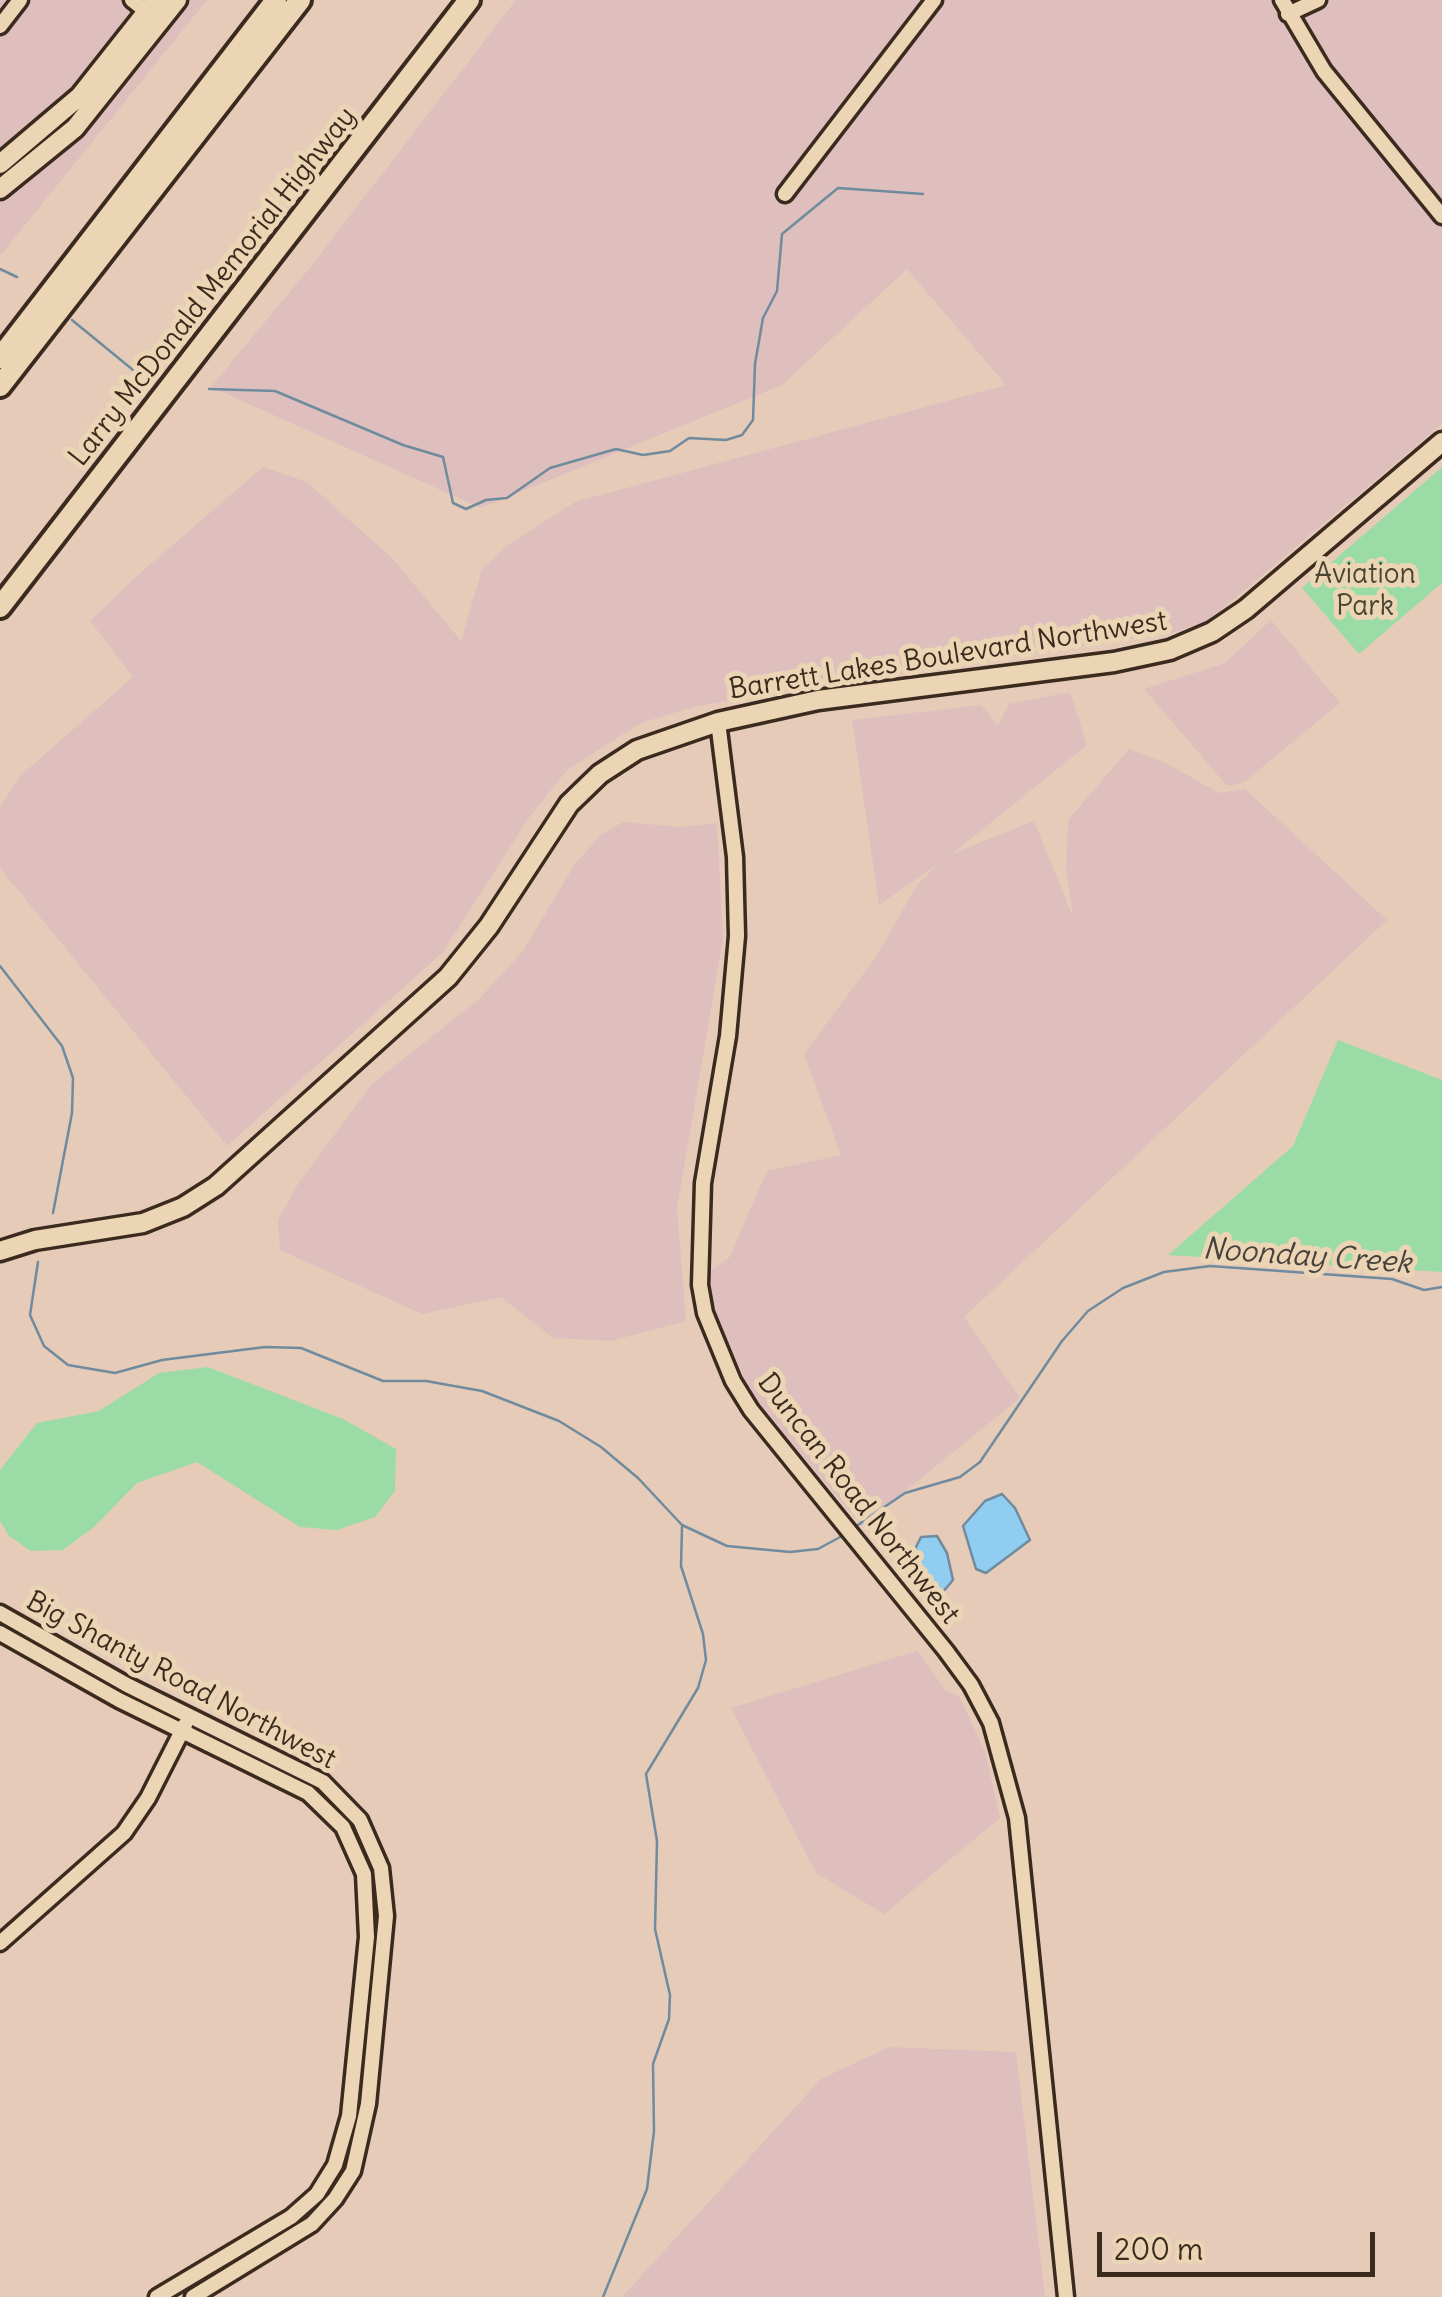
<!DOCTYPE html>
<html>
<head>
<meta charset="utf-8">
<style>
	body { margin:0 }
	#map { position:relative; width:1442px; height:2297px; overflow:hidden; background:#e6cbb9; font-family:Delius,sans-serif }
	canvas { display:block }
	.scale { position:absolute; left:1097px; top:2232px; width:278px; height:45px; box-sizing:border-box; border:5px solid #3b2a1e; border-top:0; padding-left:12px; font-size:30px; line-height:35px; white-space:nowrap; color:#3b2a1e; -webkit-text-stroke:8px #ecd5b5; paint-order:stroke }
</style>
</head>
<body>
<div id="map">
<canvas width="1442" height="2297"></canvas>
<div class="scale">200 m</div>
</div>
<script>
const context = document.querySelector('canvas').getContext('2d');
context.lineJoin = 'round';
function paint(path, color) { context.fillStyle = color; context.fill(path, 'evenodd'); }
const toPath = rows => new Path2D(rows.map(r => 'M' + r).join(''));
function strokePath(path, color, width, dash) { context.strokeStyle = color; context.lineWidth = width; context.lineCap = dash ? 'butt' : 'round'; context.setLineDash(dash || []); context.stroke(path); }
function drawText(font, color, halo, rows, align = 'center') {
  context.font = font + ' Delius,sans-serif'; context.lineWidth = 10; context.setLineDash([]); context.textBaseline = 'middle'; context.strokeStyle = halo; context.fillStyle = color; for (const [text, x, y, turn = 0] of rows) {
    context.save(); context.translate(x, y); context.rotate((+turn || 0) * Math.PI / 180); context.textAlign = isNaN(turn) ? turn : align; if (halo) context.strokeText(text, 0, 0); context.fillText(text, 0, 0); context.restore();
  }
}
paint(toPath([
	[0,0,207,0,0,256],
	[516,0,1442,0,1442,424,1209,620,1176,632,697,706,641,723,567,770,528,819,443,952,227,1146,0,868,0,807,20,776,133,677,90,621,138,575,263,467,307,482,393,559,461,641,482,569,508,545,575,502,1006,385,907,269,782,385,481,508,211,387,308,270],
	[1271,620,1340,703,1243,783,1227,786,1144,689,1225,663],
	[1070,692,1087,745,952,854,1034,821,1073,917,1066,868,1068,820,1129,749,1164,762,1219,793,1245,789,1387,920,964,1317,1020,1398,862,1526,753,1398,717,1315,708,1272,729,1258,767,1171,841,1155,804,1054,876,957,917,885,939,863,879,905,852,720,981,705,998,725,1009,704],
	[623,822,680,827,717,823,723,939,677,1208,686,1321,611,1341,553,1338,501,1297,422,1314,280,1250,278,1220,298,1184,373,1083,478,1000,523,951,575,864,601,835],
	[917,1651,946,1691,959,1696,985,1751,1000,1818,884,1914,816,1873,731,1708],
	[889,2047,1016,2052,1045,2297,622,2297,821,2079]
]), '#debfbd');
paint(toPath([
	[1442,467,1442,583,1359,654,1302,588],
	[1338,1040,1442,1080,1442,1272,1168,1255,1293,1146],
	[208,1367,343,1419,396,1449,395,1491,375,1517,337,1530,300,1527,197,1462,137,1483,94,1527,63,1550,31,1551,9,1536,0,1521,0,1470,37,1423,99,1411,159,1373]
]), '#9bdca6');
const water = toPath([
	[1002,1494,1015,1508,1030,1540,986,1573,976,1569,963,1526,985,1501,1002,1494],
	[937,1536,947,1553,953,1580,937,1599,923,1588,915,1549,921,1537,937,1536]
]);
paint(water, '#91ccf1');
strokePath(water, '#6f8b9d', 2.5);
strokePath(toPath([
	[0,269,17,277],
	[72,320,133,370,155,379],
	[209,389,275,391,403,445,443,457,453,503,466,509,486,500,507,498,550,468,616,449,643,455,670,451,689,438,726,440,742,435,753,420,755,364,763,318,777,291,782,234,838,188,923,194],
	[0,966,62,1046,73,1078,72,1113,53,1213],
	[38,1262,30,1315,44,1346,68,1365,115,1373,162,1360,265,1347,301,1348,383,1381,426,1381,482,1391,559,1421,601,1447,638,1478,682,1525,727,1546,790,1552,818,1549,842,1536],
	[855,1527,905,1493,960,1477,980,1462,1062,1341,1088,1311,1123,1288,1164,1272,1210,1266,1392,1279,1424,1290,1442,1287],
	[603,2297,647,2189,654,2131,653,2064,669,2019,670,1995,655,1929,657,1841,646,1774,698,1688,706,1660,703,1634,681,1566,682,1527]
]), '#6f8b9d', 2.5);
const minor = toPath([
	[132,0,155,18],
	[1282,0,1324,71,1442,216],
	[1288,14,1318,0],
	[0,26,20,0],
	[785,194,934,0],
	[718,722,735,857,737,936,728,1036,703,1183,700,1285,705,1313,733,1381,751,1410,946,1651,971,1685,991,1723,1017,1818,1066,2297],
	[0,1613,127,1685,323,1782,360,1820,381,1868,386,1916,368,2104,353,2171,335,2199,312,2224,193,2297],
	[0,1633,119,1700,308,1793,343,1827,364,1874,367,1937,349,2116,335,2165,317,2194,291,2217,157,2297],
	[0,1943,124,1833,148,1798,185,1725]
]);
const major = toPath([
	[0,164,80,96,156,0],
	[0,189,75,128,177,0],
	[0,1251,35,1240,143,1223,183,1207,216,1186,448,977,489,926,569,804,600,774,637,750,718,722,818,700,1114,662,1170,650,1212,632,1246,609,1442,442]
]);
const highway = toPath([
	[0,358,276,0],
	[0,386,300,0],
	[0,607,469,0]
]);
strokePath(minor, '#3b2a1e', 21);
strokePath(major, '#3b2a1e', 25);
strokePath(highway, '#3b2a1e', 28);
strokePath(minor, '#ecd5b5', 14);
strokePath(major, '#ecd5b5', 18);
strokePath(highway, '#ecd5b5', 20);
drawText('28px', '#3b2a1e', '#ecd5b5', [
	["Larry McDonald Memorial Highway",213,287,-52],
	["Barrett Lakes Boulevard Northwest",948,656,-9],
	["Duncan Road Northwest",858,1499,52],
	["Big Shanty Road Northwest",181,1681,28]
]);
drawText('28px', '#494532', '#ecd5b5', [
	["Aviation",1365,575],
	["Park",1365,607]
]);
drawText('italic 30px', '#48423e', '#ecd5b5', [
	["Noonday Creek",1307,1257,4]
]);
</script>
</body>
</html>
